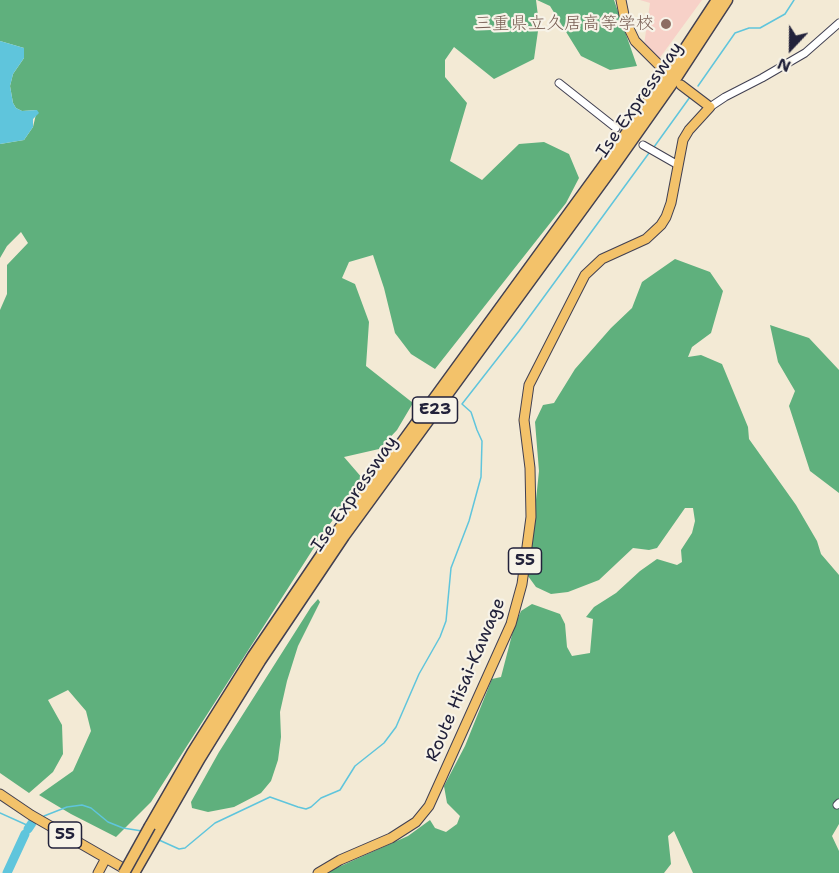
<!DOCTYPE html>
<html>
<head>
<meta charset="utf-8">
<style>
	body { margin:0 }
	#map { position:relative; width:839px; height:873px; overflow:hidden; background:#f3ead5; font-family:"Shantell Sans",sans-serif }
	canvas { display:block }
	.north { position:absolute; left:761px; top:18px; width:60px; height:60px; -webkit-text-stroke:4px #f7f3e8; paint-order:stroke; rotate:202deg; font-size:16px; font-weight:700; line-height:24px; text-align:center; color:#22223b }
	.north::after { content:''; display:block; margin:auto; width:21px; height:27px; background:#22223b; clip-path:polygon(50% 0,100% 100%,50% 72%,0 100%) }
</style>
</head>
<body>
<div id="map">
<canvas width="839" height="873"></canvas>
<div class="north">N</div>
</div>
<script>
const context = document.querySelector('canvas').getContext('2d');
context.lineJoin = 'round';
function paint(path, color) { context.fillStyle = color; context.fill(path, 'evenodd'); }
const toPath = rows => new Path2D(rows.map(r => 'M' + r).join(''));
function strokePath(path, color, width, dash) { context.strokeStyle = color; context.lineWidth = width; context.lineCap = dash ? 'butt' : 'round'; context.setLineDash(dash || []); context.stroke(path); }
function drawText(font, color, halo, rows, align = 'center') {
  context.font = font + ' "Shantell Sans","Klee One",sans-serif'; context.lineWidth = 4.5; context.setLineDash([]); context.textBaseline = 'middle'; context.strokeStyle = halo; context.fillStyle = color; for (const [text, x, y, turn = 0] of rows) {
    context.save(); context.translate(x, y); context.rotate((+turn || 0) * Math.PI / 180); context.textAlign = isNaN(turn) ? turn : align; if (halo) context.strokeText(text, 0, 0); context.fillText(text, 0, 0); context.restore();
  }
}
paint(toPath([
	[640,0,702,0,656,63,644,45,650,3]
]), '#f7d1c8');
paint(toPath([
	[0,0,536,0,539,24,534,59,494,79,454,47,445,60,445,77,467,103,450,161,482,180,519,144,544,142,569,154,579,178,566,203,435,369,411,354,395,333,384,288,373,255,349,262,342,278,355,284,369,322,366,366,413,403,397,430,379,449,344,457,363,479,324,532,151,802,116,837,71,814,39,795,73,771,91,731,86,711,68,690,48,700,62,725,63,754,53,772,29,793,0,773,0,310,7,294,7,265,28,243,21,232,7,246,0,258,0,144,24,140,33,127,37,110,22,111,16,108,13,103,10,86,13,74,24,58,24,48,0,41],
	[537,0,614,0,637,66,610,70,581,56,550,6],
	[675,259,710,272,723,291,711,333,692,347,688,357,701,355,722,364,748,427,749,439,796,505,817,541,821,554,839,575,839,824,832,836,839,851,839,873,693,873,674,831,668,836,671,864,664,873,325,873,408,836,430,820,435,828,446,832,457,824,460,816,447,803,444,786,465,746,492,679,501,677,514,627,521,611,532,604,560,614,565,624,567,647,572,656,590,653,593,619,586,617,594,607,616,593,640,571,657,559,677,565,682,562,681,550,692,533,695,521,693,508,685,508,657,548,649,550,633,548,599,580,568,592,551,594,536,587,528,576,539,471,535,422,543,405,554,403,575,369,611,328,632,308,642,282],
	[770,325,809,338,839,370,839,493,810,471,789,406,795,391,778,362],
	[318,599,320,602,298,646,287,681,280,712,281,737,278,760,271,781,261,793,234,807,208,812,192,808,191,802,219,752,311,607]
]), '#5fb07d');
paint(toPath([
	[0,41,24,48,24,58,13,74,10,86,13,103,16,108,22,111,37,110,39,113,33,119,33,127,24,140,0,144]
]), '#5fc5dc');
strokePath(toPath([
	[698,86,735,33,749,28,760,28,785,14,794,0],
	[654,147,690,97],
	[0,813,29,826],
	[44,816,67,807,82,805,91,808,108,822,123,828,142,831],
	[159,840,179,849,185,848,215,823,270,797,298,807,306,809,311,807,321,798,340,790,355,766,384,743,396,727,419,674,440,637,446,621,451,568,469,521,481,477,482,441,477,430,471,412,462,404,519,331,649,153]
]), '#5fc5dc', 1.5);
strokePath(toPath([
	[28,829,32,823],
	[7,873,25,834]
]), '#5fc5dc', 9);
const minor = toPath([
	[559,83,616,128],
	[710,107,725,97,762,78,805,53,839,23],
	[643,145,678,165],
	[837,805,839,803]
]);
const major = toPath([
	[621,0,625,20,635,41,662,68],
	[0,794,31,815,130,872],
	[98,873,106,858],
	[318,873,340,860,391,838,416,822,429,806,443,775,511,624,522,584,531,517,530,468,524,420,529,385,585,275,602,259,646,239,661,225,666,217,671,203,683,140,689,130,710,107,681,85]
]);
const highway = toPath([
	[150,826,192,753,253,656,337,532,604,165,671,70,717,0],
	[134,873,200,758,260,661,344,536,611,170,678,75,727,0]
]);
strokePath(minor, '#414052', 9);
strokePath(major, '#414052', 11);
strokePath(highway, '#414052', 13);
strokePath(minor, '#fff', 7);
strokePath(major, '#f3c26a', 9);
strokePath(highway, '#f3c26a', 10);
const highwayBridge = toPath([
	[124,873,150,826]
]);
strokePath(highwayBridge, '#414052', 13, []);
strokePath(highwayBridge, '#f3c26a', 10);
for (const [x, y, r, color] of [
	[666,24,6,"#8d6e63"]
]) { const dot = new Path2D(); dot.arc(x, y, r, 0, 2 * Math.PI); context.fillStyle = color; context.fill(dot); strokePath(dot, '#f7f3e8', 2); }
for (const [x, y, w] of [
	[435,410,45],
	[525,561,33],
	[65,835,33]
]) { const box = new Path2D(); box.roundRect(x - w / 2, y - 13, w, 26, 4.5); context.fillStyle = '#f7f3e8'; context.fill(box); strokePath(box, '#22223b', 1.5); }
drawText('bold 16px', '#22223b', null, [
	["E23",435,410],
	["55",525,561],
	["55",65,835]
]);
drawText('18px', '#785e54', '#f7f3e8', [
	["三重県立久居高等学校",654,24]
], 'right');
drawText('18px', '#22223b', '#f7f3e8', [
	["Ise Expressway",640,100,-55],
	["Ise Expressway",355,494,-55],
	["Route Hisai-Kawage",466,680,-67]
]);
</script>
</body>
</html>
